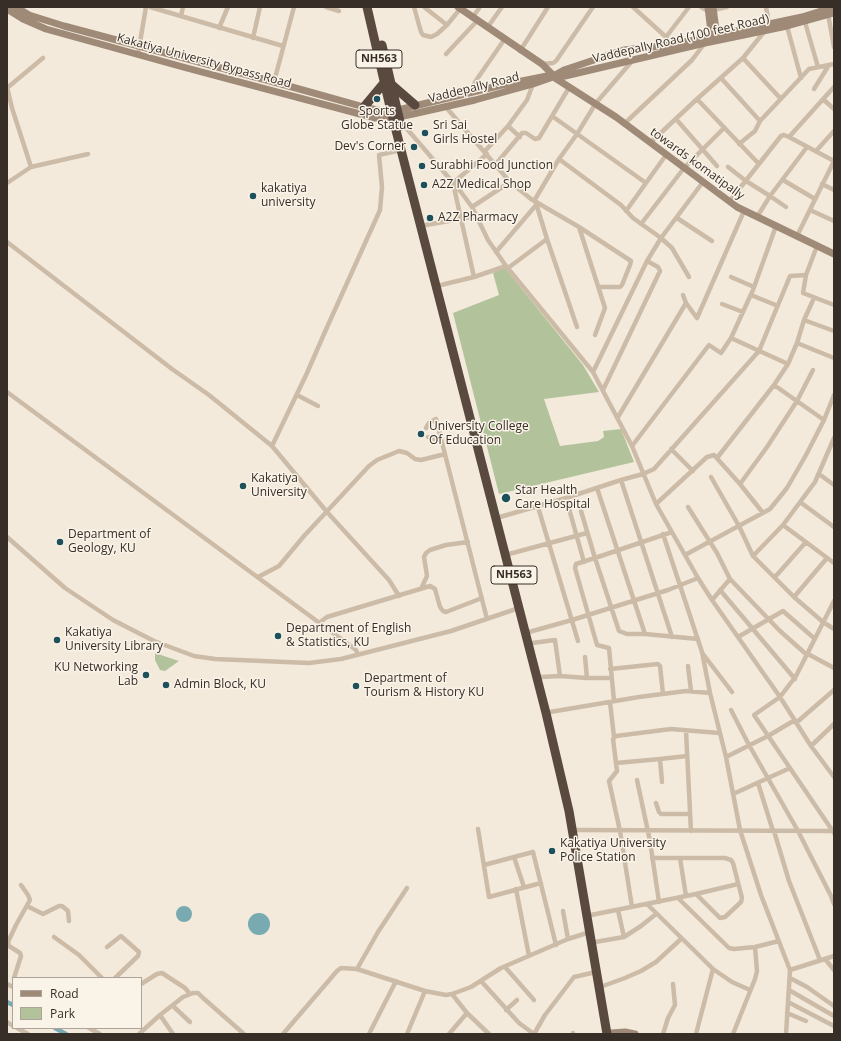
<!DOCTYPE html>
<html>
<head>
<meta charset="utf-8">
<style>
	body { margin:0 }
	#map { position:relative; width:841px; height:1041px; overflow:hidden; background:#f3eadc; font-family:"Open Sans",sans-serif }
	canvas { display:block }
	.frame { position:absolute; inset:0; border:8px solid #382e28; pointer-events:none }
	.legend { position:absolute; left:12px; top:977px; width:130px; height:52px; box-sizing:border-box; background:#faf3e8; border:1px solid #aca49b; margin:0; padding:5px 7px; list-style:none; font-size:12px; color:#382e28 }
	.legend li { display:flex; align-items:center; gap:8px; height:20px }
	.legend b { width:20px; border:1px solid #aca49b }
</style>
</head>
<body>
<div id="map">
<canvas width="841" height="1041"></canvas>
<div class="frame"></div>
<ul class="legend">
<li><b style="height:5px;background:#9f8a78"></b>Road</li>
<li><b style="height:11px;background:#b2c39b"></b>Park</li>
</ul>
</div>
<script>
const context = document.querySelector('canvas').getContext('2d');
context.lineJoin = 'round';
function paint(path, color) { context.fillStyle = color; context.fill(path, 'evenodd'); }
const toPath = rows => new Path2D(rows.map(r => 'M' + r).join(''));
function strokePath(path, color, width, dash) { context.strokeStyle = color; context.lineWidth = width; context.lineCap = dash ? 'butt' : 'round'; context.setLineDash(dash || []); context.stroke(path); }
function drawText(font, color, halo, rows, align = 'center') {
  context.font = font + ' "Open Sans",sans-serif'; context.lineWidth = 3; context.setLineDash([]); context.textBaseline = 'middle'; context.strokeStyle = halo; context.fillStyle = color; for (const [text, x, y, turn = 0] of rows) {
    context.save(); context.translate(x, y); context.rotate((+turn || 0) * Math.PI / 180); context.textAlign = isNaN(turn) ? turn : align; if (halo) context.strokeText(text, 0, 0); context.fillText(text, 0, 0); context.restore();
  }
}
paint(toPath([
	[505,268,583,365,599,392,544,399,560,446,598,441,604,437,603,431,621,429,634,462,499,494,453,313,499,295,493,273],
	[155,653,179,661,165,671,160,670,155,660]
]), '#b2c39b');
paint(toPath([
	'176 914a8 8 0 1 1 16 0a8 8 0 1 1-16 0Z',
	'248 924a11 11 0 1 1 22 0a11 11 0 1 1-22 0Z'
]), '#79aab1');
strokePath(toPath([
	[7,1002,13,1005],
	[55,1028,66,1034]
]), '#79aab1', 4.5);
strokePath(toPath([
	[150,7,283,46],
	[326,7,339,11],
	[414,7,421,32,423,35,431,37,437,34,447,25,460,9],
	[424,7,447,25],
	[633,7,666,37,671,45],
	[701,7,708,11],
	[766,7,769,24],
	[713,10,727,7],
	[828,14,834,47],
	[181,16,183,7],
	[472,18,480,7],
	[805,22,818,67],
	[787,26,801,78],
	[219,28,228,7],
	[487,28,502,7],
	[666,37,689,7],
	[253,38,260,7],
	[520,51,548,7],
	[138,54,146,7],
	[446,54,477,21],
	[743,58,781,99],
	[542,64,553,63,556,61,593,7],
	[721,78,760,121],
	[274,82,294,7],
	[7,87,12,108,31,167],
	[7,88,43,58],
	[814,89,829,65],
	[472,92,475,82,504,40],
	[697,99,759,164],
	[824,100,834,109],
	[445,106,510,182,531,199,579,227,631,261,630,265,622,285,620,287,599,287],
	[552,116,646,183],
	[676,119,717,166],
	[624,124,692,60,705,43],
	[401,126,408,130,461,192,472,207,488,240,506,266,593,372,632,446,656,504,698,578,712,600,780,697,811,746,834,777],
	[508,126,520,137],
	[789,137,834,87],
	[650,143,697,99,743,58,764,32],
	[739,144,755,131,760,121,809,69,834,64],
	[485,151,508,126,527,100,533,84],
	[816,151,834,131],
	[559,159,621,205,633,218,661,238,672,248,689,277],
	[496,164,522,133,526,133,535,139,539,138,570,86],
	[728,167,746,181,770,196,757,217],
	[783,180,815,199],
	[7,183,31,167,88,154],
	[822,184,834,190],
	[534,201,559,159,577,134,596,103,633,60],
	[729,202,781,136,784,135,789,137,834,161],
	[536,203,547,239,577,327],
	[472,207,510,182],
	[786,207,770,196,807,147],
	[810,210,834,221],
	[626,211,666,155],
	[677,218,712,241],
	[641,224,684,168,724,128],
	[426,225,477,216],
	[579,227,605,308,595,335],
	[797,236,834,161],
	[7,242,172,369,209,395,272,446,327,512,389,580,399,596],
	[817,246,806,275,803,293,834,305],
	[496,252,537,204],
	[508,268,547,239],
	[474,277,453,183,487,154],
	[731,277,754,287],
	[441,285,474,277,506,266],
	[683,295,686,303,697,318,744,211],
	[751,295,778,306],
	[722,304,743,312],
	[804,320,834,331],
	[731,338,788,364],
	[797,343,834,358],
	[593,372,647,261,661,238,703,182],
	[774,385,824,420],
	[603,390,660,271,658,267,647,261],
	[7,392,356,650,358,655],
	[297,395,318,406],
	[618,417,686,303],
	[426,428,429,423,436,419,487,619],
	[428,437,442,442],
	[272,446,307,373,324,334,380,210,382,187,379,155,401,150],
	[632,446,709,345,721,353,731,338,753,290,776,226],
	[671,449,693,471],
	[717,458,774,385,788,364,797,343,804,320,814,298],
	[819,474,834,485],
	[711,477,739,526,753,556,794,597,823,622,834,629],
	[621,480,672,637],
	[740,484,767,447,797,401,813,370],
	[597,488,645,634],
	[566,498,584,562],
	[800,502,834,527],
	[656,504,707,457,714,455,740,484,763,513],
	[538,507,578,641],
	[688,507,717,553,730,579,780,631,807,655],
	[581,511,595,558,576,564,575,568,597,645,609,648,614,701],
	[500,517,566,498,621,480,643,474,654,469,759,351,790,276,806,275],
	[783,525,834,563],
	[672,532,595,558,619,631,627,634,645,634,698,639],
	[663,534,702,652,710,693,726,757,740,830,761,895,790,970,834,956],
	[7,537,65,588,113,620,154,641,194,656,215,659,309,663,341,659,451,631,519,608],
	[509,554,587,533],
	[685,555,770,509,787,488,806,455,824,420,834,395],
	[753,556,783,525,815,482,834,438],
	[258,577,279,566,304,536,369,466,377,460,399,451,407,453,415,459,421,460,445,454],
	[775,577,806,542],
	[421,589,427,576,424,557,426,553,430,550,446,545,468,542],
	[720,590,795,679],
	[794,597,827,558],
	[712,600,730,579],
	[834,601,796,676,780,697,754,715,834,833],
	[319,623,327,617,430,586,435,589,440,607,443,611,446,612,482,598],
	[529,632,572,620,668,590,698,578],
	[738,637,783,611,815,639],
	[532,643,555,640,560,676],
	[703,654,732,692],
	[808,654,834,668],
	[688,666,691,691],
	[610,669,658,664,660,666,663,694],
	[541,677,560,676,587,678,585,657],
	[587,678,611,678],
	[610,702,614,737],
	[731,710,749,745,798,831,831,896,834,904],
	[550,712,639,697,686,691,710,693],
	[796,723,834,690],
	[686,731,691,831],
	[811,746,834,724],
	[726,757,768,736,795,720],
	[660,759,687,756],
	[616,763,660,759,662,782],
	[637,780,650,841,659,902],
	[758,783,773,831],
	[733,794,790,768],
	[656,803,659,812,661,814,690,814],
	[478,829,489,897,541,883],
	[576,830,834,831],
	[774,831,789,881,820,960],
	[514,857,524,887],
	[652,858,680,858,686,896],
	[680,858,725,858,731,860,733,863,742,898,741,902,725,917,720,918,696,894],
	[484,865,533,852,556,945],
	[516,889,529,956],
	[678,898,729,948,734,949,755,947,779,941],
	[647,904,713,969,732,982,750,990],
	[27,906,43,914,59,906,62,906,68,911,69,921],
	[632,907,620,831,609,781,617,771,613,739,616,736,671,729,719,733],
	[563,911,568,939],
	[591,915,696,894,738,884],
	[54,937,79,955,102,978],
	[624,937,641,926,656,914],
	[595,942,624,937,618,910],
	[107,947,121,936,139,952,138,956,115,978],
	[825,959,834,970],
	[505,967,534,1000],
	[357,969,378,932,407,888],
	[14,978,21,956,20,953,9,946,8,942,16,925,30,900,28,895,21,885],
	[790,978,807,987,834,1006],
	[481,981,519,1023,534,1034],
	[7,984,13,987],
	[141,984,157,974,162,973,185,988,190,994],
	[603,986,625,978,641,971,656,962,681,939],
	[789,990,834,1016],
	[788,1002,834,1026],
	[173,1006,190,1022],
	[506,1010,517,1000],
	[467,1013,489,1034],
	[787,1013,806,1021],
	[160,1015,173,1034],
	[7,1022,13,1026],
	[17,1028,28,1034],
	[89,1028,100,1034],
	[573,1033,573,1034],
	[139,1034,160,1015,183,997,193,993,198,993,202,997,244,1034],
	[283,1034,337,971,341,968,357,969,425,991,446,995,452,994,471,987,501,968,568,939,590,932],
	[369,1034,396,981],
	[407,1034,425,991],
	[449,1034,467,1013,452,994],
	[534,1034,545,1015,574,977,596,972],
	[663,1034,668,1018,675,1005,673,984],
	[696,1034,713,969],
	[733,1034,755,979,757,971,755,947],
	[786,1034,790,970]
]), '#ccbba7', 4.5);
strokePath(toPath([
	[16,7,29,15,64,26,274,82,364,107,381,111,398,110,502,85,547,76],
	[458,7,542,64,553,75],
	[708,7,712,40],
	[713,7,717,38],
	[7,9,23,19,46,29,183,67,375,118,393,118,413,114,475,100,533,84,553,77],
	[555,75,564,70,624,50,671,45,802,17,834,7],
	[553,76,555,75,555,78,616,117,737,207,834,254],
	[556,77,565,76,705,43,787,26,834,13],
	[611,1033,625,1032,635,1034]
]), '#9f8a78', 7);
strokePath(toPath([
	[367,7,391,111,546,713,569,811,607,1034],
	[382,45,401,126],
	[392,85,415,105],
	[364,107,384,83]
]), '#59493f', 9);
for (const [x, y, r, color] of [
	[377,99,4,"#1c515b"],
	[425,133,4,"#1c515b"],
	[414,147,4,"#1c515b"],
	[422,166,4,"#1c515b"],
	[424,185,4,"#1c515b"],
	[253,196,4,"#1c515b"],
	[430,218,4,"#1c515b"],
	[421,434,4,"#1c515b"],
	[243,486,4,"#1c515b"],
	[506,498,5,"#1c515b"],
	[60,542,4,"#1c515b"],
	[278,636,4,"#1c515b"],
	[57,640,4,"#1c515b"],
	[146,675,4,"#1c515b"],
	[166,685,4,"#1c515b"],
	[356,686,4,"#1c515b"],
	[552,851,4,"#1c515b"]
]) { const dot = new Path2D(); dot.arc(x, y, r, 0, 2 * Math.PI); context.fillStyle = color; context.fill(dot); strokePath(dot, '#faf3e8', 1.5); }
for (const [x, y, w] of [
	[379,59,46],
	[514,575,46]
]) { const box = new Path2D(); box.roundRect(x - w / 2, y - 9, w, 18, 3); context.fillStyle = '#faf3e8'; context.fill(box); strokePath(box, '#382e28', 1); }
drawText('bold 11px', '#382e28', null, [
	["NH563",379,59],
	["NH563",514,575]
]);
drawText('12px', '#382e28', '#faf3e8', [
	["Vaddepally Road (100 feet Road)",681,39,-13],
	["Kakatiya University Bypass Road",204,61,15],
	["Vaddepally Road",474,88,-14],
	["towards komatipally",697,164,36]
]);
drawText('12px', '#382e28', '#faf3e8', [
	["Sports",377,112,"center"],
	["Globe Statue",377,126,"center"],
	["Sri Sai",433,126],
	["Girls Hostel",433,140],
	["Dev's Corner",406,147,"right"],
	["Surabhi Food Junction",430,166],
	["A2Z Medical Shop",432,185],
	["kakatiya",261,189],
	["university",261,203],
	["A2Z Pharmacy",438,218],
	["University College",429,427],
	["Of Education",429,441],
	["Kakatiya",251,479],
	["University",251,493],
	["Star Health",515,491],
	["Care Hospital",515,505],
	["Department of",68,535],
	["Geology, KU",68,549],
	["Department of English",286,629],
	["& Statistics, KU",286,643],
	["Kakatiya",65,633],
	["University Library",65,647],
	["KU Networking",138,668,"right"],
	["Lab",138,682,"right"],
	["Department of",364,679],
	["Tourism & History KU",364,693],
	["Admin Block, KU",174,685],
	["Kakatiya University",560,844],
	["Police Station",560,858]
], 'left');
</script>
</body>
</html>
